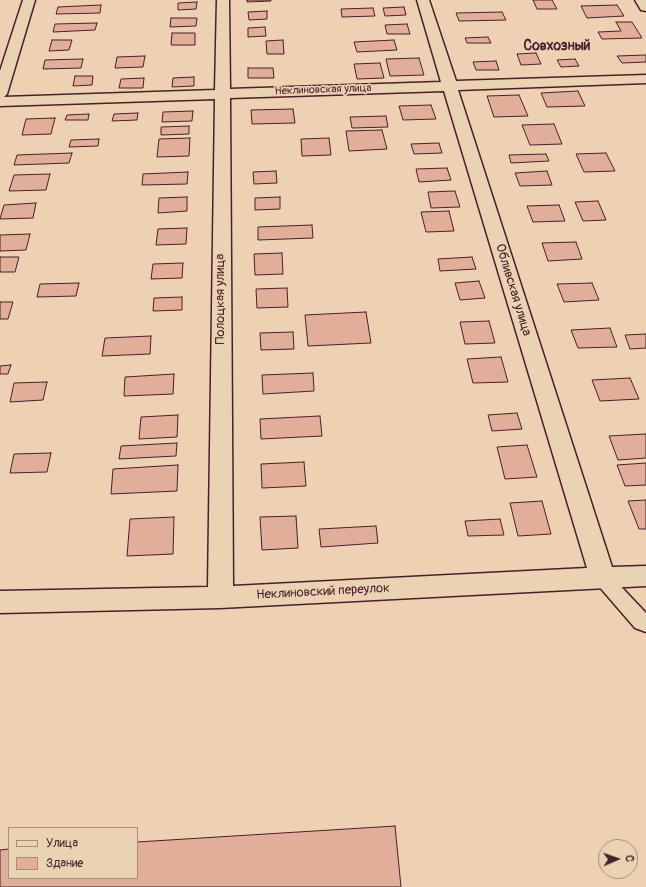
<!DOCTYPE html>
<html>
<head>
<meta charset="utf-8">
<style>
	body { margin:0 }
	#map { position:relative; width:646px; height:887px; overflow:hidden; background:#eed1b2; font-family:Pangolin,sans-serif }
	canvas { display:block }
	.legend { position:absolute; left:8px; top:827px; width:130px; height:52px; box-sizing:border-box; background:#ead3b3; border:1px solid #aa8b7d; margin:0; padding:5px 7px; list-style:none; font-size:12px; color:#4a1f2b }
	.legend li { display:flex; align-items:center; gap:8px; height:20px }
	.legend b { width:20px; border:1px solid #aa8b7d }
	.north { position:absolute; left:598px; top:839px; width:40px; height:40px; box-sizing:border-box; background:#ead3b3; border:1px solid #aa8b7d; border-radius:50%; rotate:88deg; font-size:11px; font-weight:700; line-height:16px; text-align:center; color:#4a1f2b }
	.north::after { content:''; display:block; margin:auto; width:14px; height:18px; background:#4a1f2b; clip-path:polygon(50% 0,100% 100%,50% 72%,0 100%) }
</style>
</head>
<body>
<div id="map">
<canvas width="646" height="887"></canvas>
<ul class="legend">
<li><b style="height:5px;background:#ead3b3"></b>Улица</li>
<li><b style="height:11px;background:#e0ae99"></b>Здание</li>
</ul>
<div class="north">С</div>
</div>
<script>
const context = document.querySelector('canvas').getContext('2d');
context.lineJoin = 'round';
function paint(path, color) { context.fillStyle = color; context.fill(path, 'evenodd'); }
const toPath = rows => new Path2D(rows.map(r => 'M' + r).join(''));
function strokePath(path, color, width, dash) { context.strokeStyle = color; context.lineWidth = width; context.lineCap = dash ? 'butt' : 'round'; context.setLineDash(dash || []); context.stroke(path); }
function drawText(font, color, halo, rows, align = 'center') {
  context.font = font + ' Pangolin,sans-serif'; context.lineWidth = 3.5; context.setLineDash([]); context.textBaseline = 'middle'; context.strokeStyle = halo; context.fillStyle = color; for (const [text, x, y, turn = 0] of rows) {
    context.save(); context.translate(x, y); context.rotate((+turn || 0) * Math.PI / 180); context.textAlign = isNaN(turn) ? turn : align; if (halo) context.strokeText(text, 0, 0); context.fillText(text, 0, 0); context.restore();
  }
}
const building = toPath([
	[247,0,271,0,271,1,247,2,247,0],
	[533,0,552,0,557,9,537,9,533,0],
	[197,2,196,9,178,10,178,3,197,2],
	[101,5,100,13,56,14,58,7,101,5],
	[617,5,624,16,587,18,581,6,617,5],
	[404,7,406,15,385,16,383,8,404,7],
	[373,8,375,16,342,17,341,9,373,8],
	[267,11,267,19,249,20,248,12,267,11],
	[502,12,506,20,459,21,456,13,502,12],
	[171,18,197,18,196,26,170,27,171,18],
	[616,22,632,22,642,38,602,39,598,32,621,31,616,22],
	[97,23,95,30,53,32,55,24,97,23],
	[407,24,410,34,387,34,385,25,407,24],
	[265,27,266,36,248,37,248,28,265,27],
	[172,33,195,33,195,45,171,45,172,33],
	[488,37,491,43,467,43,465,38,488,37],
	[52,40,72,40,69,50,49,51,52,40],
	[283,40,284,54,267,54,266,41,283,40],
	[394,40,397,50,357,52,354,42,394,40],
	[536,53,541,64,521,65,517,54,536,53],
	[646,55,646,62,622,63,617,56,646,55],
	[145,56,143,67,115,68,117,57,145,56],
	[419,58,424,75,390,76,386,59,419,58],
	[83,59,81,68,43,69,45,60,83,59],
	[575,59,579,66,561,67,557,60,575,59],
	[496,61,499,70,476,70,473,62,496,61],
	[380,63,384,78,357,79,354,64,380,63],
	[248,68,273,68,274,78,248,78,248,68],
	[75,76,93,76,92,85,73,86,75,76],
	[194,77,194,86,172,87,173,78,194,77],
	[144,78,143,88,119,88,121,79,144,78],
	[578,91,585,106,547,107,541,93,578,91],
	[519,95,528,116,494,117,487,96,519,95],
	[431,105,436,119,403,120,399,106,431,105],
	[293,109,295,123,252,124,251,110,293,109],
	[193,111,192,121,162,122,163,112,193,111],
	[138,113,137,120,112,121,114,114,138,113],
	[89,114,88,120,65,120,67,115,89,114],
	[386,116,388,127,352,128,350,117,386,116],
	[55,118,51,134,22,135,26,119,55,118],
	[554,124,562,144,530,145,522,125,554,124],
	[189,126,189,134,161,135,161,127,189,126],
	[382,130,387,149,349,151,346,131,382,130],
	[190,138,189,156,157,157,159,139,190,138],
	[329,138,331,155,302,156,301,139,329,138],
	[99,139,98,146,69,147,71,140,99,139],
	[439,143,442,153,414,154,411,144,439,143],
	[72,153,69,163,14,165,17,155,72,153],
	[606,153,615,171,584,172,576,154,606,153],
	[546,154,549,161,511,163,509,155,546,154],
	[447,168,451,180,419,182,416,169,447,168],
	[276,171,277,183,254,184,253,172,276,171],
	[547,171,552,185,520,186,515,173,547,171],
	[188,172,187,184,142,185,143,174,188,172],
	[50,174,46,190,9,191,14,175,50,174],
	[455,191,460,207,431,208,428,192,455,191],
	[187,197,187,211,158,213,159,198,187,197],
	[280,197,280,209,255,210,255,198,280,197],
	[598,201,606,220,583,221,575,202,598,201],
	[36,203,33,218,0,219,4,205,36,203],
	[559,205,565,221,533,222,527,206,559,205],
	[449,211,454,231,426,232,421,212,449,211],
	[312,225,313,238,258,240,258,227,312,225],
	[187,228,186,244,156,245,158,229,187,228],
	[30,234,26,250,0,251,0,235,30,234],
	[576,242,582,259,548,261,542,243,576,242],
	[282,253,283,274,255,275,254,254,282,253],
	[0,257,19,257,15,272,0,272,0,257],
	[472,257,476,269,440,271,438,259,472,257],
	[183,263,182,278,151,279,153,264,183,263],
	[479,281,485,298,460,300,455,283,479,281],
	[79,283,76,296,37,297,40,284,79,283],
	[592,283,599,300,564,302,557,284,592,283],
	[287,288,288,307,257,308,256,289,287,288],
	[182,297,182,310,153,311,154,298,182,297],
	[0,302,13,302,8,319,0,319,0,302],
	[366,312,371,343,308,346,305,315,366,312],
	[489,321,495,343,465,344,460,322,489,321],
	[610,328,617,347,578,348,571,330,610,328],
	[293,332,294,349,261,350,260,333,293,332],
	[646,334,646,348,630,349,625,335,646,334],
	[151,336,150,354,102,356,105,338,151,336],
	[501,357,508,382,473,383,467,359,501,357],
	[11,365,8,374,0,374,0,366,11,365],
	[313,373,314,391,263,394,262,375,313,373],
	[174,374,173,394,124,396,125,377,174,374],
	[630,378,639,399,600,401,592,380,630,378],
	[47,382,43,400,10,402,14,383,47,382],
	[517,413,522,429,492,431,488,415,517,413],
	[178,415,177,437,139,439,141,417,178,415],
	[320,416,322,436,261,439,260,419,320,416],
	[646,434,646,458,618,460,609,436,646,434],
	[177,443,176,456,119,459,121,446,177,443],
	[527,445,537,477,505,479,497,447,527,445],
	[51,453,47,472,10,473,14,454,51,453],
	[304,462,306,486,262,488,261,464,304,462],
	[646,463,646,485,625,486,617,465,646,463],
	[178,465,177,491,111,494,113,469,178,465],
	[646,500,646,529,639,529,628,501,646,500],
	[542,501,551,534,518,536,510,503,542,501],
	[296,516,298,548,262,550,260,517,296,516],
	[174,517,173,554,127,556,130,519,174,517],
	[500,519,504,535,468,536,465,521,500,519],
	[376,526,378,543,321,547,319,529,376,526],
	[395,826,401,887,0,887,0,850,9,849,9,878,137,878,137,842,395,826]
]);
paint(building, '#e0ae99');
strokePath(building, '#4a1f2b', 1);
const lane = toPath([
	[603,571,609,574,646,613,646,632,635,628,597,584,594,579,597,574,603,571]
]);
const street = toPath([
	[23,0,35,0,7,94,4,97,215,90,217,0,229,0,230,89,441,82,417,0,429,0,456,81,646,75,646,83,458,90,612,567,646,566,646,586,220,608,0,613,0,591,208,587,215,99,0,106,0,71,23,0],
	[444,91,587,568,233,586,230,98,444,91],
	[635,0,646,0,646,11,641,10,635,0]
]);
strokePath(lane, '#4a1f2b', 3);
strokePath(street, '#4a1f2b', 3);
paint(lane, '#ead3b3');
paint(street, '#ead3b3');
drawText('11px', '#4a1f2b', '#ead3b3', [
	["Неклиновская улица",323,90,-2]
]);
drawText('13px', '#4a1f2b', '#ead3b3', [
	["Обливская улица",513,290,73],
	["Полоцкая улица",221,299,-90],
	["Неклиновский переулок",323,592,-3]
]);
drawText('bold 14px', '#4a1f2b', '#ead3b3', [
	["Совхозный",557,46]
]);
</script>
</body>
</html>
